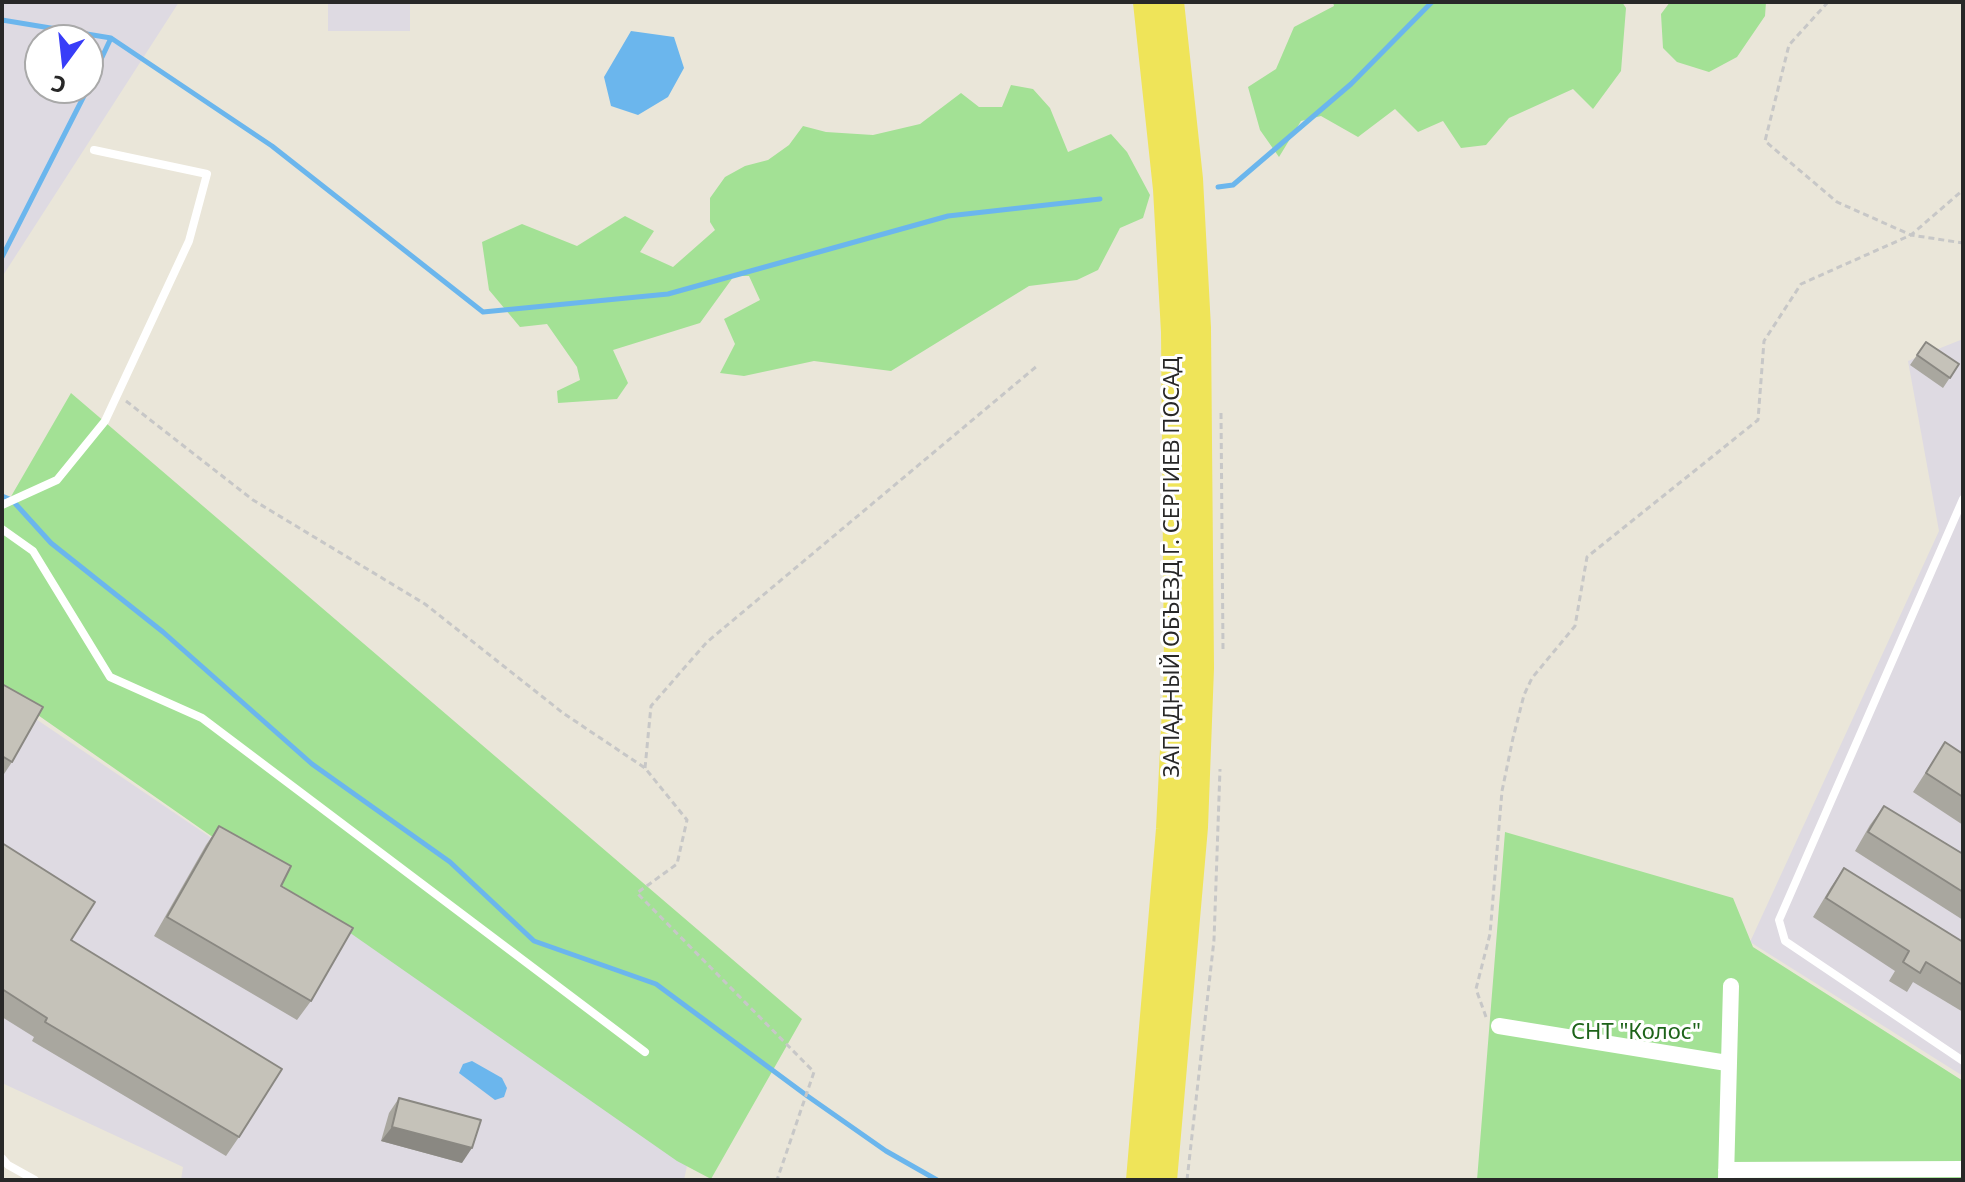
<!DOCTYPE html>
<html>
<head>
<meta charset="utf-8">
<style>
	body { margin:0 }
	#map { position:relative; width:1965px; height:1182px; overflow:hidden; background:#eae6d9; font-family:"Noto Sans",sans-serif }
	canvas { display:block }
	.frame { position:absolute; inset:0; border:4px solid #282828; pointer-events:none }
	.north { position:absolute; left:24px; top:24px; width:80px; height:80px; box-sizing:border-box; background:#fff; border:2px solid #a9a9a9; border-radius:50%; rotate:195deg; font-size:22px; font-weight:700; line-height:32px; text-align:center; color:#282828 }
	.north::after { content:''; display:block; margin:auto; width:28px; height:36px; background:#383df8; clip-path:polygon(50% 0,100% 100%,50% 72%,0 100%) }
</style>
</head>
<body>
<div id="map">
<canvas width="1965" height="1182"></canvas>
<div class="frame"></div>
<div class="north">С</div>
</div>
<script>
const context = document.querySelector('canvas').getContext('2d');
context.lineJoin = 'round';
function paint(path, color) { context.fillStyle = color; context.fill(path, 'evenodd'); }
const toPath = rows => new Path2D(rows.map(r => 'M' + r).join(''));
function strokePath(path, color, width, dash) { context.strokeStyle = color; context.lineWidth = width; context.lineCap = dash ? 'butt' : 'round'; context.setLineDash(dash || []); context.stroke(path); }
function drawText(font, color, halo, rows, align = 'center') {
  context.font = font + ' "Noto Sans",sans-serif'; context.lineWidth = 6; context.setLineDash([]); context.textBaseline = 'middle'; context.strokeStyle = halo; context.fillStyle = color; for (const [text, x, y, turn = 0] of rows) {
    context.save(); context.translate(x, y); context.rotate((+turn || 0) * Math.PI / 180); context.textAlign = isNaN(turn) ? turn : align; if (halo) context.strokeText(text, 0, 0); context.fillText(text, 0, 0); context.restore();
  }
}
paint(toPath([
	[2,2,179,2,2,277],
	[40,40,88,40,88,88,40,88],
	[328,2,410,2,410,31,328,31],
	[1963,339,1963,1076,1750,942,1939,531,1908,361],
	[2,696,688,1161,684,1180,181,1180,183,1167,2,1083]
]), '#dedae2');
paint(toPath([
	[1333,2,1622,2,1626,8,1621,71,1593,109,1573,89,1509,118,1486,145,1461,148,1443,121,1418,132,1395,109,1358,137,1321,116,1301,121,1279,157,1260,130,1248,87,1276,69,1294,27,1334,6],
	[1670,2,1766,2,1765,16,1737,57,1709,72,1677,62,1663,48,1661,14],
	[1011,85,1033,89,1050,108,1068,152,1111,134,1127,152,1150,195,1143,218,1120,228,1098,270,1077,280,1029,286,891,371,814,361,744,376,720,373,735,344,724,319,760,300,749,276,734,276,700,323,613,350,628,383,617,399,558,403,557,391,580,380,577,367,547,324,520,327,489,290,482,242,522,224,577,246,625,216,654,231,640,252,673,267,715,230,710,222,710,198,725,177,745,166,768,160,789,145,803,126,826,132,873,135,920,124,961,93,979,107,1002,107],
	[71,393,802,1019,711,1179,677,1161,2,690,2,512],
	[1505,832,1733,898,1753,947,1963,1081,1963,1180,1477,1180]
]), '#a3e195');
paint(toPath([
	[631,31,674,37,684,68,668,97,638,115,611,106,604,77],
	[472,1061,502,1078,507,1088,504,1097,495,1100,459,1073,463,1064]
]), '#6bb6ed');
strokePath(toPath([
	[2,20,111,38,272,146,483,312,668,294,948,216,1100,199],
	[88,87,111,38],
	[1218,187,1233,185,1351,84,1432,2],
	[2,257,88,88],
	[2,496,12,500,51,543,163,632,312,764,450,862,534,941,656,984,806,1095,886,1151,937,1180]
]), '#6bb6ed', 5);
strokePath(toPath([
	[1828,2,1789,45,1765,141,1837,202,1911,235,1963,243],
	[126,401,253,500,425,604,563,713,645,768,687,820,677,864,637,893,814,1072,777,1180],
	[1221,413,1223,649],
	[645,768,651,706,707,642,1037,366],
	[1486,1017,1476,989,1490,934,1502,791,1513,738,1524,695,1532,678,1575,626,1587,557,1758,420,1764,341,1801,284,1911,235,1963,190],
	[1187,1180,1214,940,1220,769]
]), '#c7c7c7', 3, [6, 4]);
strokePath(toPath([
	[1963,499,1779,920,1785,941,1963,1061],
	[2,505,57,480,105,421,189,241,207,174,94,150],
	[2,529,33,551,110,677,202,718,645,1052],
	[2,1158,8,1165,35,1180]
]), '#fff', 8);
strokePath(toPath([
	[1499,1026,1727,1063],
	[1726,1170,1963,1169],
	[1726,1178,1731,986]
]), '#fff', 16);
strokePath(toPath([
	[1139,1180,1169,829,1177,670,1174,332,1166,189,1146,2],
	[1164,1180,1195,827,1201,668,1198,328,1190,179,1171,2]
]), '#efe459', 26);
paint(toPath([
	[1926,342,1959,364,1943,388,1910,365],
	[2,684,12,762,2,777],
	[1945,742,1963,754,1963,825,1913,792],
	[1884,806,1963,854,1963,920,1855,851,1870,825],
	[219,826,311,1001,297,1020,154,936,206,845],
	[2,843,71,940,239,1137,226,1156,32,1041,34,1037,2,1017],
	[1844,868,1963,942,1963,1012,1913,982,1907,992,1889,981,1895,971,1813,917,1831,887],
	[399,1098,462,1163,381,1141,389,1113]
]), '#a9a79f');
paint(toPath([
	[392,1127,472,1148,462,1163,381,1141]
]), '#8a8882');
const building = toPath([
	[1926,342,1959,364,1950,378,1917,355,1926,342],
	[2,684,43,707,12,762,2,756,2,684],
	[1945,742,1963,754,1963,797,1926,773,1945,742],
	[1884,806,1963,854,1963,892,1868,832,1884,806],
	[219,826,291,866,281,886,353,928,311,1001,167,917,219,826],
	[2,843,95,902,71,940,282,1069,239,1137,45,1022,47,1018,2,989,2,843],
	[1844,868,1963,942,1963,985,1926,962,1920,973,1903,962,1909,951,1826,898,1844,868],
	[399,1098,481,1120,472,1148,392,1127,399,1098]
]);
paint(building, '#c5c2b9');
strokePath(building, '#8a8882', 2);
drawText('22px', '#282828', '#fff', [
	["ЗАПАДНЫЙ ОБЪЕЗД Г. СЕРГИЕВ ПОСАД",1173,567,-90]
]);
drawText('22px', '#1d6319', '#fff', [
	["СНТ \"Колос\"",1636,1033]
]);
</script>
</body>
</html>
